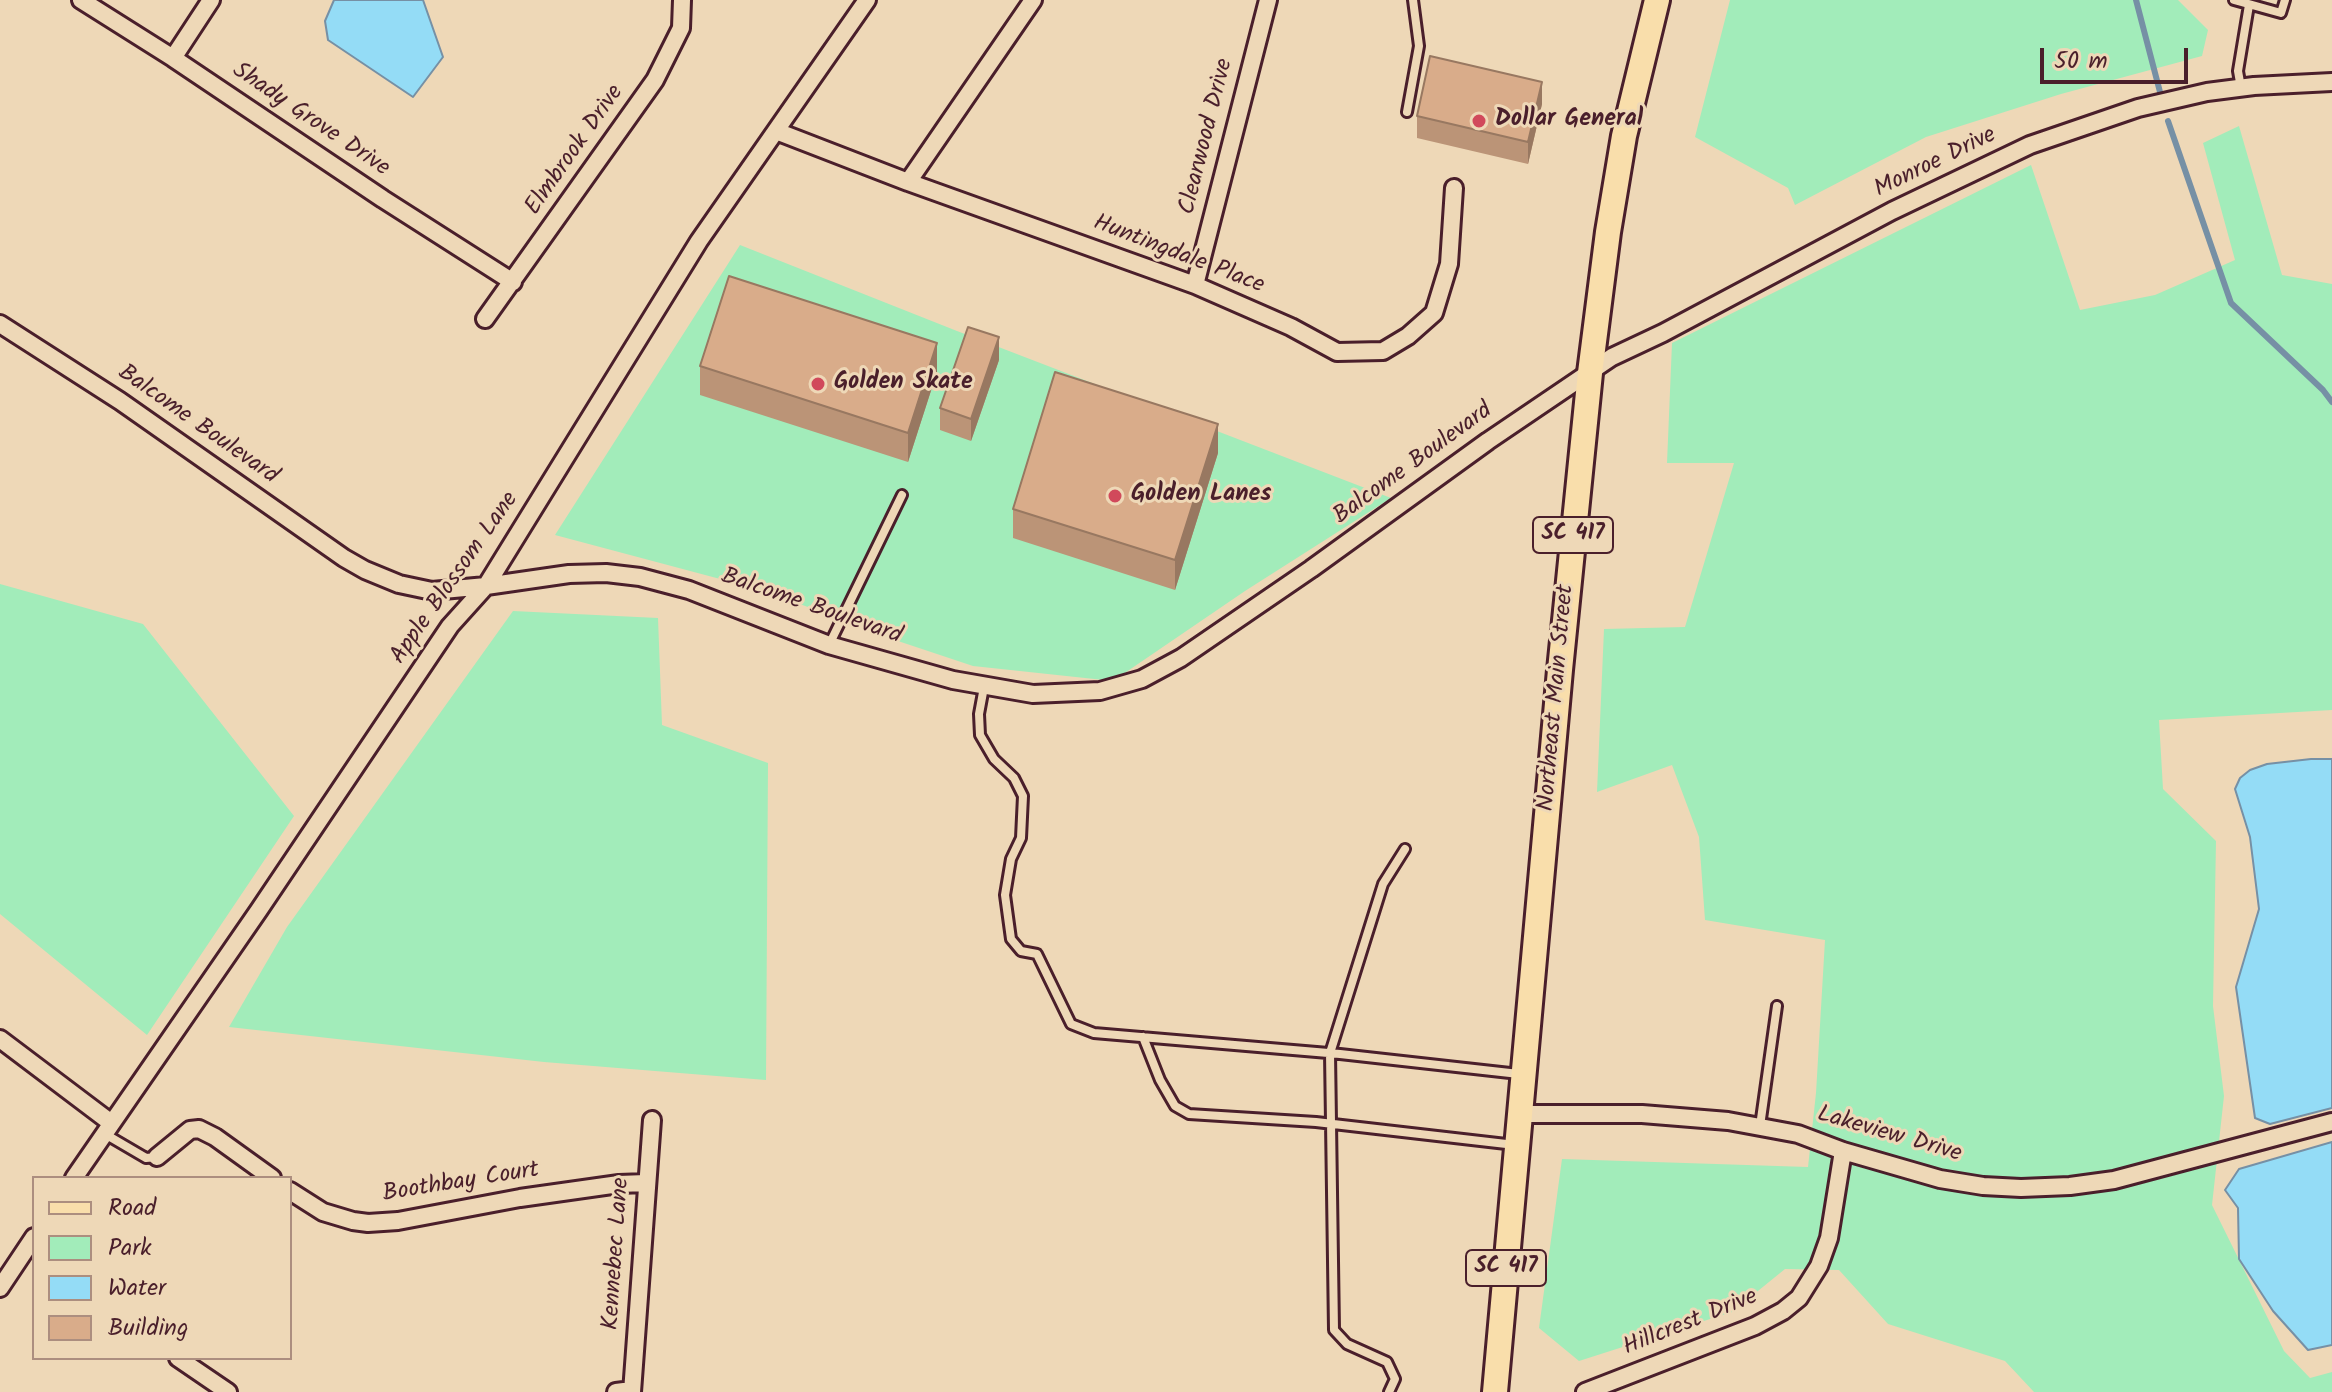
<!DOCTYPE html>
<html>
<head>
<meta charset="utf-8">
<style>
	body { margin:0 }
	#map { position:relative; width:2332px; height:1392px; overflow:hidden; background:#eed8b7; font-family:Kalam,sans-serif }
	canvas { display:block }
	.legend { position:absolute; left:32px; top:1176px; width:260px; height:184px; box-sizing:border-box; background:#eed8b7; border:2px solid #ac8e7f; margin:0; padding:10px 14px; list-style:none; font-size:24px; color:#4a1f2b }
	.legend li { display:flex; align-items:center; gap:16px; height:40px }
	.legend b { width:40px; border:2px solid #ac8e7f }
	.scale { position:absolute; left:2040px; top:48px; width:148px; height:36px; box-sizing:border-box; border:4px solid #4a1f2b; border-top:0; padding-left:10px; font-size:24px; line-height:28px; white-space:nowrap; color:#4a1f2b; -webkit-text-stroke:6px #eed8b7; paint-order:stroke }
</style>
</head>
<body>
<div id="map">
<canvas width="2332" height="1392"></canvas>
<ul class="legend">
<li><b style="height:10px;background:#f9deab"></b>Road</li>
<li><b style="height:22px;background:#a2ecba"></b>Park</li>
<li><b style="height:22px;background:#94dcf6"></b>Water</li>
<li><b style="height:22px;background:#d9ac8a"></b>Building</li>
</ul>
<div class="scale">50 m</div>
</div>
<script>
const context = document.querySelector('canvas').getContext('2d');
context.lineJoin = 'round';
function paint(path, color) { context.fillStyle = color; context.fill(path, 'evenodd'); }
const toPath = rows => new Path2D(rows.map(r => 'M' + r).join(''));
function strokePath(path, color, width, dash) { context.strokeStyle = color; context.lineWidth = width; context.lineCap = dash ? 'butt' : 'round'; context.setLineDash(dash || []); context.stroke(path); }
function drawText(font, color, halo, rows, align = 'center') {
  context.font = font + ' Kalam,sans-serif'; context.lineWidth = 6; context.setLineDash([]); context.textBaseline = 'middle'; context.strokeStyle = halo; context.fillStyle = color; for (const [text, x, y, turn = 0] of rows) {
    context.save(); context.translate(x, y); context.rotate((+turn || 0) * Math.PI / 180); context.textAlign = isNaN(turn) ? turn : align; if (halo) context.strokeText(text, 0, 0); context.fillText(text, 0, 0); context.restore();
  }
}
paint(toPath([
	[1730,0,2178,0,2208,30,2202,56,2061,94,1926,137,1795,205,1788,188,1695,137],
	[2239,126,2282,275,2332,284,2332,710,2159,720,2163,789,2216,841,2213,1006,2224,1096,2212,1205,2284,1351,2310,1378,2332,1372,2332,1392,2034,1392,2005,1361,1888,1324,1839,1270,1785,1269,1732,1312,1579,1361,1539,1328,1562,1159,1808,1167,1816,1093,1825,940,1705,920,1699,837,1672,765,1597,792,1604,629,1685,627,1734,463,1667,463,1672,343,2031,165,2080,310,2155,295,2235,260,2203,143],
	[740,245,957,331,1391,498,1245,591,1113,681,973,666,880,635,769,592,555,535],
	[0,584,143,624,294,816,147,1035,0,914],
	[513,611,658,618,662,725,768,763,766,1080,544,1062,229,1027,287,927]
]), '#a2ecba');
const water = toPath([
	[334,0,423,0,443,57,413,97,328,40,325,21,334,0],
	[2311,759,2332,759,2332,1108,2270,1124,2255,1118,2236,987,2259,909,2250,837,2235,789,2240,778,2250,770,2267,764,2311,759],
	[2332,1142,2332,1345,2308,1350,2273,1311,2239,1259,2238,1208,2225,1190,2239,1169,2332,1142]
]);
paint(water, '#94dcf6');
strokePath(water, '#7690a5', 2);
strokePath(toPath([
	[2136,0,2160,92],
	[2168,121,2231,303,2323,390,2332,402]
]), '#7690a5', 6);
const lane = toPath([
	[2234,0,2281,13,2285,0],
	[2241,88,2238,71,2249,5],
	[1407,112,1419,46,1413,0],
	[829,645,902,495],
	[984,687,979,714,980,735,994,759,1014,778,1023,796,1021,838,1011,859,1005,895,1011,939,1021,951,1037,954,1071,1024,1094,1033,1340,1054,1519,1074],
	[1143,1037,1160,1080,1175,1106,1189,1114,1316,1122,1515,1145],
	[1760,1126,1777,1006],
	[105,1134,146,1158,157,1157],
	[1389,1392,1395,1379,1387,1362,1347,1344,1334,1330,1330,1053,1383,884,1405,849]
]);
const street = toPath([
	[81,0,173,58,383,199,513,282],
	[173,58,211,0],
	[776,131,908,182,1195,285,1291,327,1337,352,1383,351,1408,336,1434,313,1449,264,1454,188],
	[908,182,1033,0],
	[1195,285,1268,0],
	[485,319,655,80,681,28,682,0],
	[0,324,120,401,344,558,365,570,399,584,432,591,486,586,569,574,606,573,640,577,689,590,829,645,953,680,1033,694,1100,691,1142,679,1181,658,1311,569,1488,441,1612,357,1663,333,1892,211,2030,145,2138,108,2207,92,2254,86,2332,82],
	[0,1039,110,1122],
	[1521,1114,1642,1114,1728,1121,1798,1134,1843,1151,1940,1179,1983,1186,2021,1188,2070,1186,2114,1180,2332,1122],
	[157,1157,190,1130,199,1129,215,1137,272,1178],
	[74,1178,259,910,450,626,486,586,699,241,867,0],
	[290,1191,323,1212,353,1221,368,1223,398,1221,520,1198,619,1184,646,1183],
	[0,1288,34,1237],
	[178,1358,228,1392],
	[616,1392,632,1390],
	[632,1392,652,1120],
	[1585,1392,1755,1326,1783,1311,1799,1298,1819,1266,1829,1238,1843,1151]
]);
const primary = toPath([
	[1495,1392,1560,670,1590,373,1608,232,1624,136,1657,0]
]);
strokePath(lane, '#4a1f2b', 14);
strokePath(street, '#4a1f2b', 22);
strokePath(primary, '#4a1f2b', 30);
strokePath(lane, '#eed8b7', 8);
strokePath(street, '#eed8b7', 16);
strokePath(primary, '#f9deab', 24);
paint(toPath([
	[1542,104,1528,164,1417,138,1417,116],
	[999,360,971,441,940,430,940,408],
	[700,366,937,372,908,462,700,395],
	[1218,453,1175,590,1013,538,1013,509]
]), '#bb9477');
paint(toPath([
	[1542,82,1542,104,1528,164,1528,142],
	[999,337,999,360,971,441,971,419],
	[937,343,937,372,908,462,908,433],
	[1218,424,1218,453,1175,590,1175,560]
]), '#987861');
const building = toPath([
	[1430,56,1542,82,1528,142,1417,116,1430,56],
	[729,276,937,343,908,433,700,366,729,276],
	[968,327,999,337,971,419,940,408,968,327],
	[1055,372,1218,424,1175,560,1013,509,1055,372]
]);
paint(building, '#d9ac8a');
strokePath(building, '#987861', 2);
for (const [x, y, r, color] of [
	[1479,121,8,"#d1495b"],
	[818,384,8,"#d1495b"],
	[1115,496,8,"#d1495b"]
]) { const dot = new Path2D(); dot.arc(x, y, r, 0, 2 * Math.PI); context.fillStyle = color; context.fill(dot); strokePath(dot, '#eed8b7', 3); }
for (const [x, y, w] of [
	[1573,535,80],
	[1506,1268,80]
]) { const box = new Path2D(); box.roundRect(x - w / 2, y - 18, w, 36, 6); context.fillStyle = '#eed8b7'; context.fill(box); strokePath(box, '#4a1f2b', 2); }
drawText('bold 22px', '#4a1f2b', null, [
	["SC 417",1573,535],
	["SC 417",1506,1268]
]);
drawText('24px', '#4a1f2b', '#eed8b7', [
	["Shady Grove Drive",310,121,34],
	["Clearwood Drive",1208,137,-76],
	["Elmbrook Drive",576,151,-55],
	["Monroe Drive",1936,164,-26],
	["Huntingdale Place",1178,256,21],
	["Balcome Boulevard",197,426,35],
	["Balcome Boulevard",1414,465,-36],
	["Apple Blossom Lane",456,579,-55],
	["Balcome Boulevard",811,608,19],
	["Northeast Main Street",1558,698,-85],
	["Lakeview Drive",1889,1136,16],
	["Boothbay Court",461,1184,-9],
	["Kennebec Lane",618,1254,-86],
	["Hillcrest Drive",1691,1324,-22]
]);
drawText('bold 24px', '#4a1f2b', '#eed8b7', [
	["Dollar General",1495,121],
	["Golden Skate",834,384],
	["Golden Lanes",1131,496]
], 'left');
</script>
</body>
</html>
